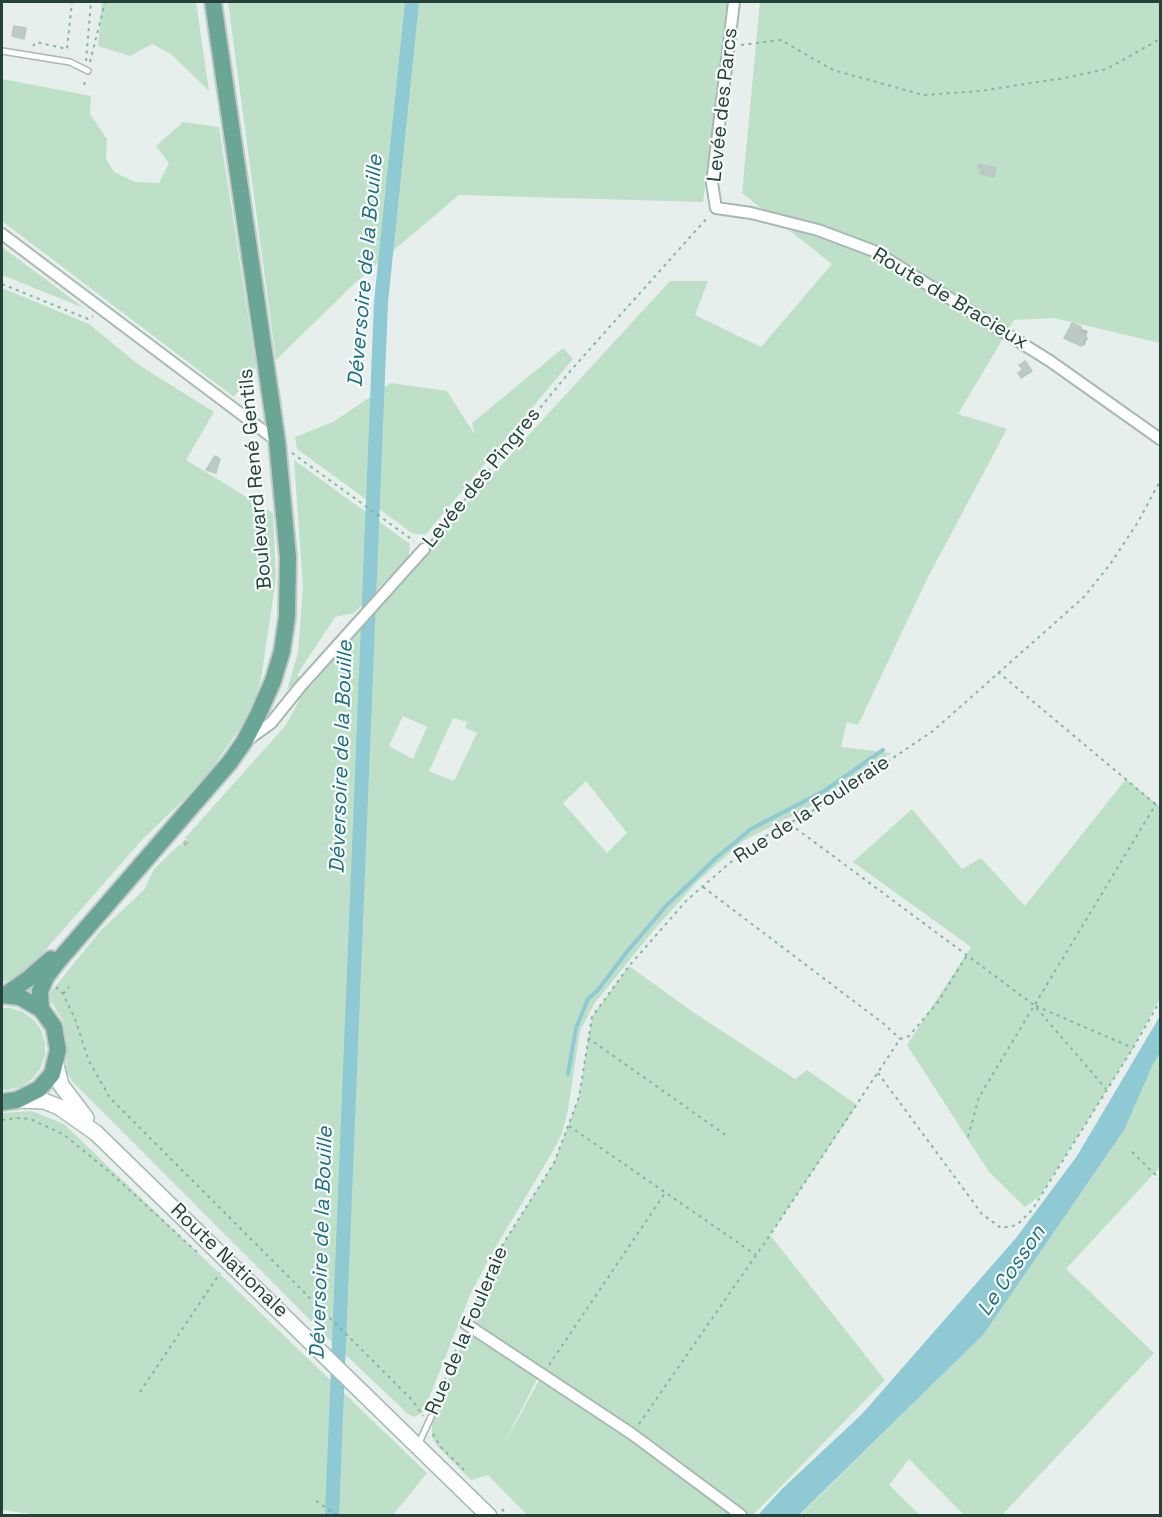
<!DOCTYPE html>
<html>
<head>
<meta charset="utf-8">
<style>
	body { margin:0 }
	#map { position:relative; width:1162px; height:1517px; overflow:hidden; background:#e6efeb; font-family:"Space Grotesk",sans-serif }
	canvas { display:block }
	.frame { position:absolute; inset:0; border:3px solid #24423a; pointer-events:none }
</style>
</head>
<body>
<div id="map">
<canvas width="1162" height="1517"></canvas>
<div class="frame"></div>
</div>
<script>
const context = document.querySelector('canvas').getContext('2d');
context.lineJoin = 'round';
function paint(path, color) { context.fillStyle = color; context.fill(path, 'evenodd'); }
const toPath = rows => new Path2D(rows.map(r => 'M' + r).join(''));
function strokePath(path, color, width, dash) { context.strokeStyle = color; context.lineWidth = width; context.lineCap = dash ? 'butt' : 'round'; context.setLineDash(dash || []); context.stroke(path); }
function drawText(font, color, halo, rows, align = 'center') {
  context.font = font + ' "Space Grotesk",sans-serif'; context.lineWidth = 4.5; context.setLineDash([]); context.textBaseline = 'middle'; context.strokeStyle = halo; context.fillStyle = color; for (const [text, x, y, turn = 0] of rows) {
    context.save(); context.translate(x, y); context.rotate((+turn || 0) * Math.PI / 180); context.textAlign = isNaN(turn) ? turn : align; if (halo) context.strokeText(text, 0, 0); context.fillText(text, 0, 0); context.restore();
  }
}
paint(toPath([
	[102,2,196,2,209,91,171,54,152,44,130,56,98,46],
	[228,2,729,2,703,202,459,195,356,282,276,360],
	[760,2,1160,2,1160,343,1054,318,1014,320,958,414,1007,429,927,579,858,725,847,722,841,747,891,753,813,805,743,841,697,882,653,931,594,1004,580,1031,568,1110,562,1133,553,1151,491,1255,470,1295,427,1403,422,1413,414,1417,408,1414,332,1342,72,1081,66,1071,67,1041,63,1021,51,1001,50,993,101,930,144,890,154,869,180,844,183,846,189,842,185,838,286,725,300,699,291,686,287,690,298,653,303,586,294,460,410,544,409,557,354,613,335,617,297,675,311,686,480,488,670,281,708,281,695,315,761,347,832,264,742,193],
	[403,716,427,727,413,759,389,746],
	[453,718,467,722,465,728,477,733,454,781,429,771],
	[586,781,627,833,607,853,563,803],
	[2,79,91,96,90,114,107,139,106,159,114,172,135,182,159,183,169,163,156,146,183,122,219,127,256,367,234,397,2,221],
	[2,247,84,308,2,275],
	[2,288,89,324,139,365,214,412,186,460,273,513,276,578,261,679,252,710,235,735,204,780,141,841,27,971,12,980,2,982],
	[563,348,573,359,425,535,412,533,297,449,295,437,333,422,391,383,447,391,475,435,472,423],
	[1126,779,1160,807,1160,998,1133,1048,1040,1196,1025,1207,989,1172,907,1045,971,947,853,862,912,809,962,869,981,858,1025,906],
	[629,966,693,1012,795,1079,807,1070,857,1105,770,1235,885,1380,753,1515,527,1515,488,1475,471,1480,437,1446,432,1437,432,1424,465,1335,471,1332,538,1377,502,1448,542,1375,466,1324,495,1257,554,1163,579,1097,592,1017],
	[2,1008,10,1008,23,1012,34,1020,41,1030,45,1043,45,1056,40,1069,32,1079,21,1087,7,1090,2,1090],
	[1160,1053,1160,1167,1066,1269,1154,1353,1002,1515,964,1515,909,1459,889,1485,920,1515,799,1516,983,1335],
	[32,1111,64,1124,427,1473,393,1515,46,1516,2,1510,2,1113]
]), '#bfe0c8');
paint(toPath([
	[1160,1016,1160,1053,1152,1066,1124,1130,983,1335,799,1515,758,1515,782,1489,862,1414,1016,1238,1077,1156]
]), '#8ec9d4');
paint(toPath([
	[1072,325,1088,331,1086,336,1088,338,1084,346,1066,338],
	[185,840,189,842,185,846,182,844]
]), '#0003');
strokePath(toPath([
	[568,1074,576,1028,588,999,598,990,626,953,666,906,716,858,751,829,824,791,883,750]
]), '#8ec9d4', 4);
strokePath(toPath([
	[332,1516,381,302,412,2]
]), '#8ec9d4', 14);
const building = toPath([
	[14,26,26,28,24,39,12,36,14,26],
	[979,164,996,168,994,177,980,174,982,168,978,168,979,164],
	[1072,323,1081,327,1079,332,1086,335,1081,346,1064,338,1072,323],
	[1025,361,1032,371,1021,378,1018,373,1023,370,1019,365,1025,361],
	[215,456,220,459,216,473,206,470,215,456]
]);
paint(building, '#bbcac4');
strokePath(building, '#b8c9c2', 1.5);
const lane = toPath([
	[2,51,70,62,88,71],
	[418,1445,431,1417]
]);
const street = toPath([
	[734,2,712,183,716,208,751,213,818,230,874,251,1050,361,1160,439],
	[2,234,277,441],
	[249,739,271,723,300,687,424,549],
	[466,1324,632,1434,741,1515]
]);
const secondary = toPath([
	[56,1065,61,1085,86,1118],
	[17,1100,44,1101,59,1107,96,1133,489,1516]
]);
const primary = toPath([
	[2,995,20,997,41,1009,54,1027,58,1050,52,1074,39,1089,17,1100,2,1102],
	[5,995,28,979,51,959],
	[41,1009,40,991,46,977,59,960,230,762,244,742,258,715,273,681,282,651,287,617,288,557,277,441,213,2]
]);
strokePath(lane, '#a8b8b2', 8);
strokePath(street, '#a8b8b2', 14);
strokePath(secondary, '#a4bbb3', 18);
strokePath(primary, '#c2cac8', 20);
strokePath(toPath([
	[1159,2,1160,3],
	[741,45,781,40,833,70,923,95,980,91,1064,78,1107,69,1160,39],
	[33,46,36,42,67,49,72,2],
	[86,61,91,2],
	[90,62,105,2],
	[84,85,86,79],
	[2,284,88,319,93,316],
	[292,453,414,541],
	[431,541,572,369,708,217],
	[998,672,1160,808],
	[790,824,1034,1005,1106,1089],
	[703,887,884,1024,900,1039],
	[56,987,63,994,75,1019,89,1061,110,1098,413,1401,423,1416],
	[63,994,69,987],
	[1036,1006,1133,1048],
	[588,1038,727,1136],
	[878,1073,982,1214,1001,1228,1017,1225,1032,1210,1133,1048,1160,1001],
	[2,1120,18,1118,30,1119,63,1134,112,1174,199,1254],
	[569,1126,756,1255],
	[968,1137,979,1097,1156,804],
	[1132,1152,1160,1179],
	[470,1314,495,1257,554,1163,579,1097,592,1017,629,966,687,900,753,843,823,805,933,731,1084,597,1111,563,1138,522,1160,481],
	[549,1365,665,1193],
	[140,1392,220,1273],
	[434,1409,461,1336],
	[639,1424,770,1235,900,1039,909,1036,938,1002,967,955],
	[433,1434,440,1446,464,1470],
	[316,1501,338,1516],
	[502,1509,508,1516]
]), '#86b3a5', 2, [3, 4.5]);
strokePath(lane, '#fff', 5);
strokePath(street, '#fff', 10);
strokePath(secondary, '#fff', 15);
strokePath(primary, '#6aa596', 16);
drawText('20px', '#24423a', '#f7fbf9', [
	["Levée des Parcs",723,105,-84],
	["Route de Bracieux",950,299,31],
	["Levée des Pingres",482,478,-51],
	["Boulevard René Gentils",256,479,-95],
	["Rue de la Fouleraie",812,810,-33],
	["Route Nationale",229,1261,44],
	["Rue de la Fouleraie",467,1331,-67]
]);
drawText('italic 21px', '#1c6f80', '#f7fbf9', [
	["Déversoire de la Bouille",366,271,-85],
	["Déversoire de la Bouille",342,757,-88],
	["Déversoire de la Bouille",322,1243,-88],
	["Le Cosson",1012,1271,-56]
]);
</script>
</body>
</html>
